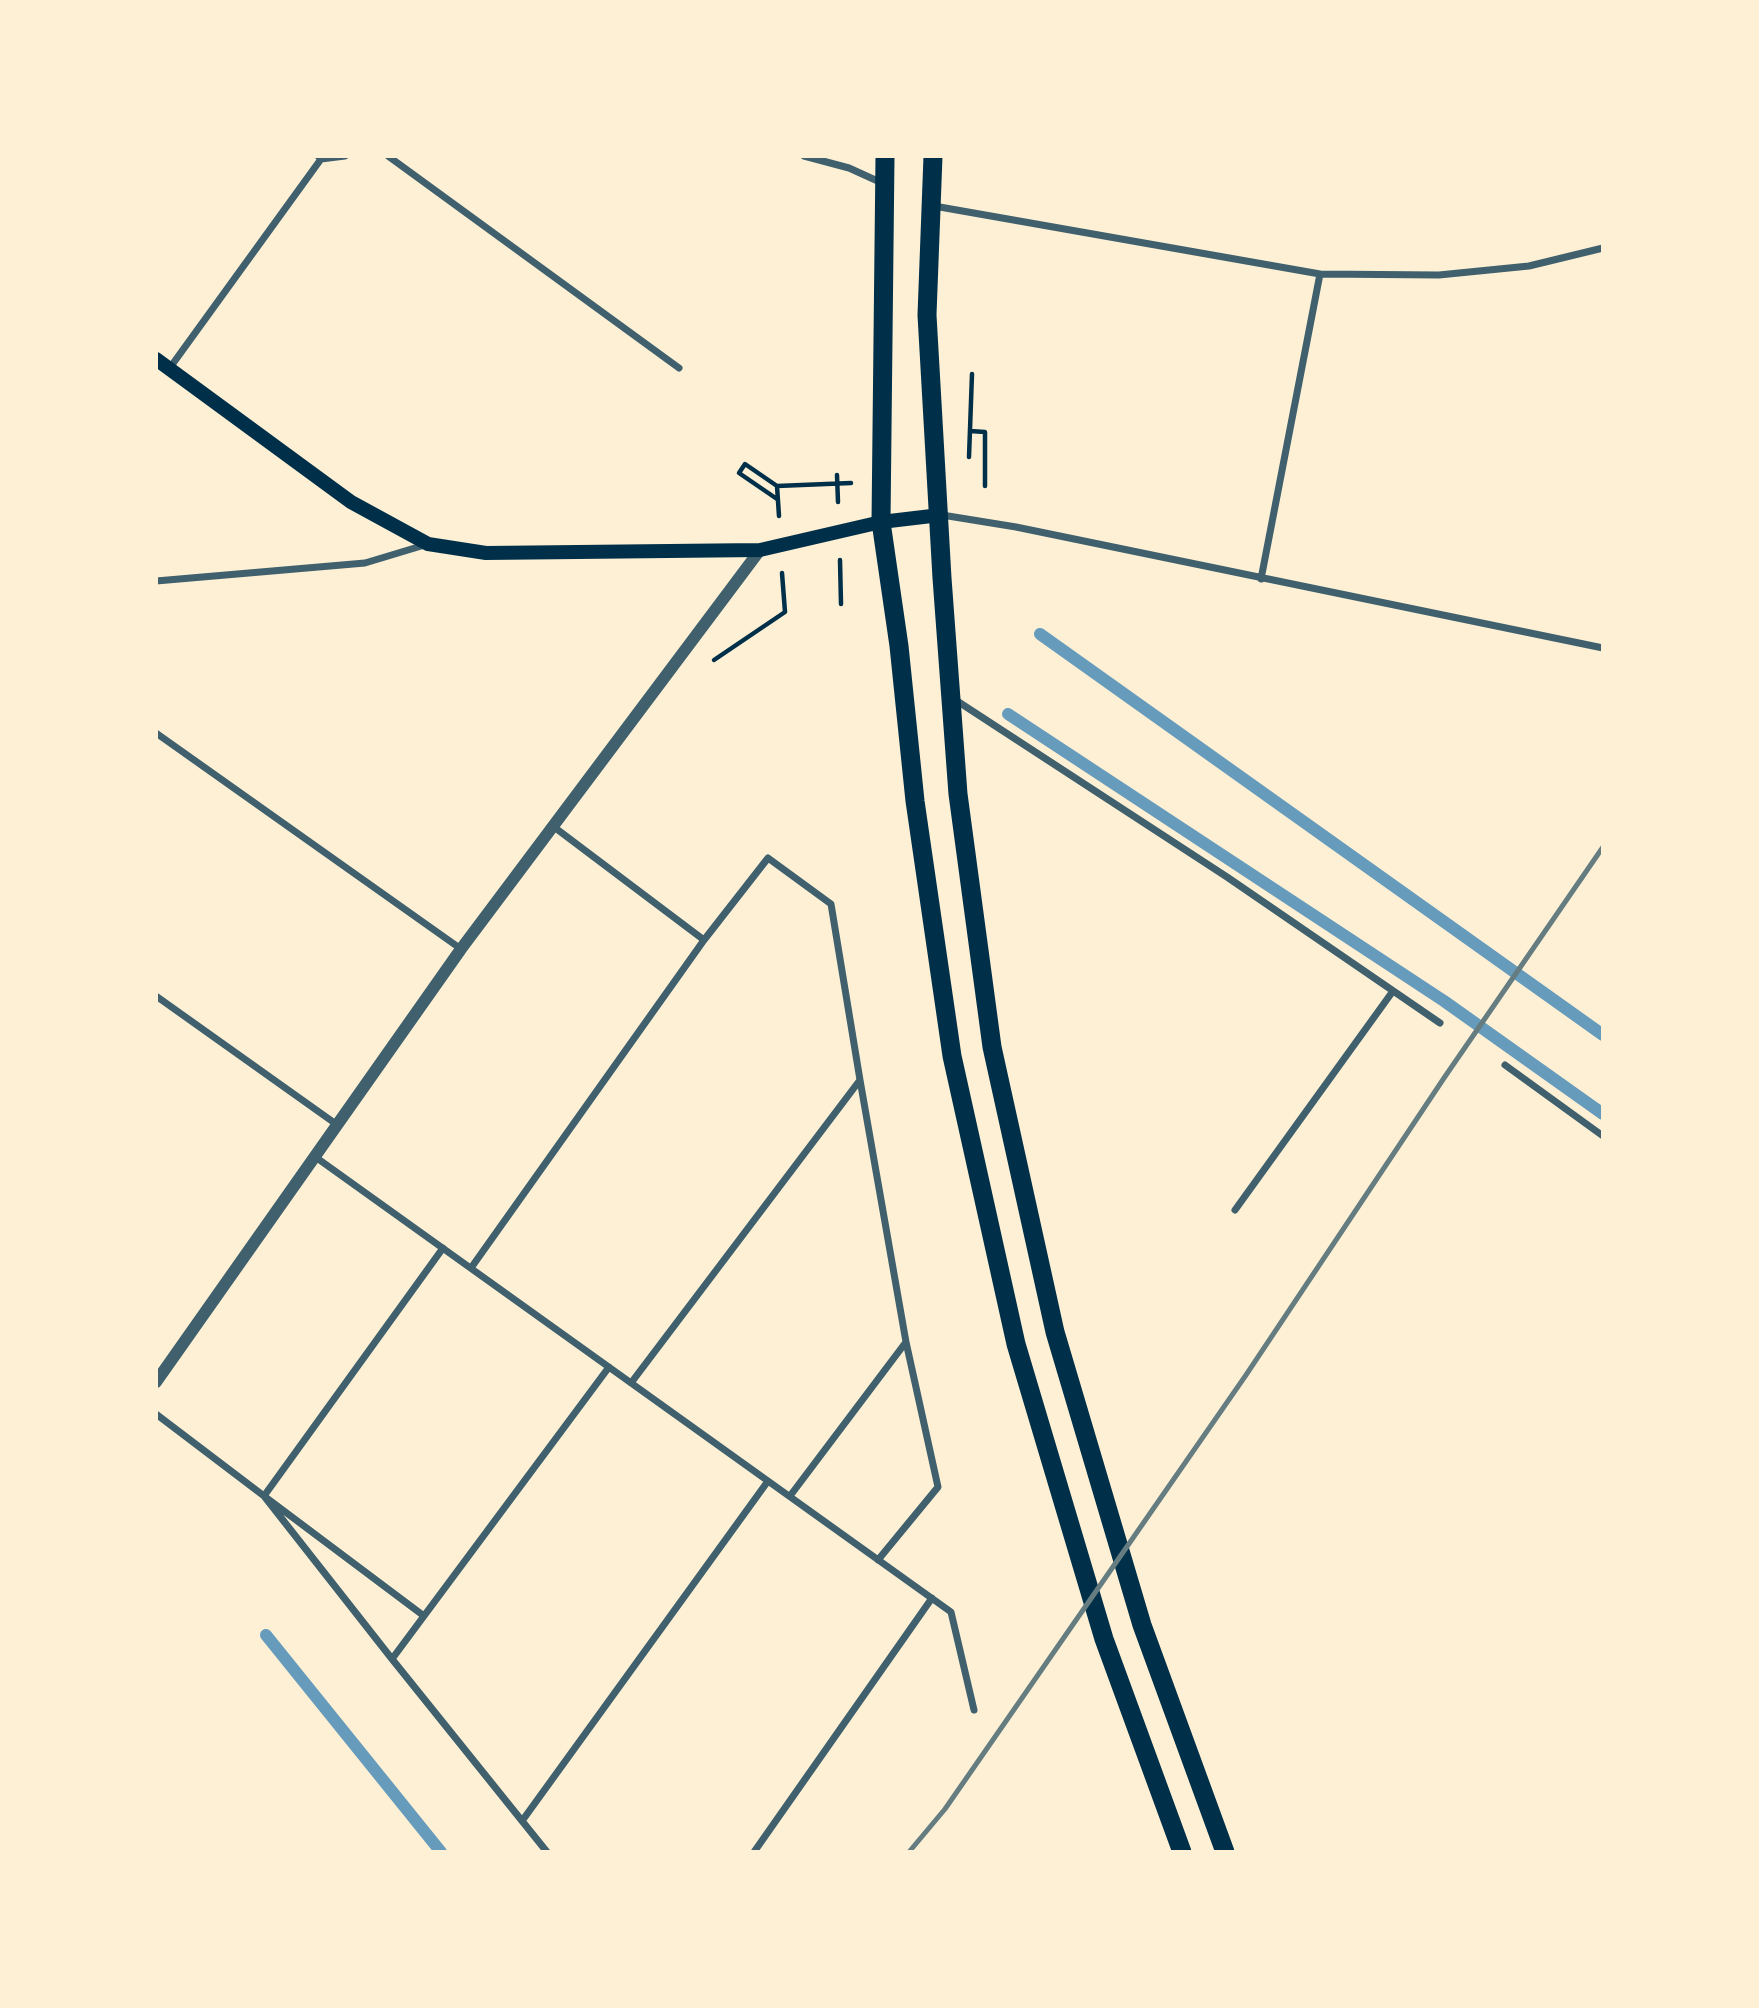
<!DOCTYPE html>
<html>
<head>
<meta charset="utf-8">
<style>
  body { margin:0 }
  #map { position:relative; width:1759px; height:2008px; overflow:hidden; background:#fdf0d5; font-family:"Work Sans",sans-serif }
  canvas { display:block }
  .frame { position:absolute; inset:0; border:158px solid #fdf0d5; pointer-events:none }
</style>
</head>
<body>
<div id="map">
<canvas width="1759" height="2008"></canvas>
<div class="frame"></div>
</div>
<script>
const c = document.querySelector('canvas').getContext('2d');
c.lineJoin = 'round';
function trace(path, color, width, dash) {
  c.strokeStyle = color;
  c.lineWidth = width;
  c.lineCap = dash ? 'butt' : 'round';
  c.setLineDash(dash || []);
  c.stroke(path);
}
trace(new Path2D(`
  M1040 634 1603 1035
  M1008 714 1444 1001 1603 1114
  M266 1635 441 1852`), '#669bbc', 12);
trace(new Path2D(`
  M970 431 985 432V486
  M969 457 972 374
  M837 475 838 502
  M777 499 739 473 745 464 777 486
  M779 516 777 486 851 483
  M840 560 841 604
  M714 660 785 612 782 573`), '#003049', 4.5);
trace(new Path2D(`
  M388 156 679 368
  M804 156 849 168 882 183
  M321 159 345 156
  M934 206 1320 274
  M169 369 321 159 318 156
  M942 515 1016 527 1603 648
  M1261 579 1320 274 1439 275 1529 266 1603 248
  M156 581 365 563 428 544
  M954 699 1227 877 1440 1023
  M156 733 461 949
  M156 996 336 1124
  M1505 1065 1603 1136
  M314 1156 951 1612 974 1710
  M1235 1210 1393 991
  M471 1268 704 940 554 827
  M631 1383 860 1080 831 904 768 858 704 940
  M156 1414 264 1496 443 1248
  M790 1496 906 1342 860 1080
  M878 1560 938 1487 906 1342
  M392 1659 264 1496 424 1616
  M522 1821 768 1481
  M547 1852 392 1659 609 1367
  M754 1852 932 1598`), '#3f606c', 7);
trace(new Path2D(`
  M156 1382 461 949 760 550`), '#3f606c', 12);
trace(new Path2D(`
  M156 359 351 502 428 544 486 553 760 550 881 522 940 515`), '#003049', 14);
trace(new Path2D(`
  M885 156 881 522 899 646 915 801 952 1056 1016 1344 1104 1639 1182 1852
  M933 156 927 315 942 578 958 794 992 1047 1055 1332 1142 1625 1225 1852`), '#003049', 19);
trace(new Path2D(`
  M909 1852 945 1809 1246 1375 1444 1078 1603 847`), '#657d81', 5);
</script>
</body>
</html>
